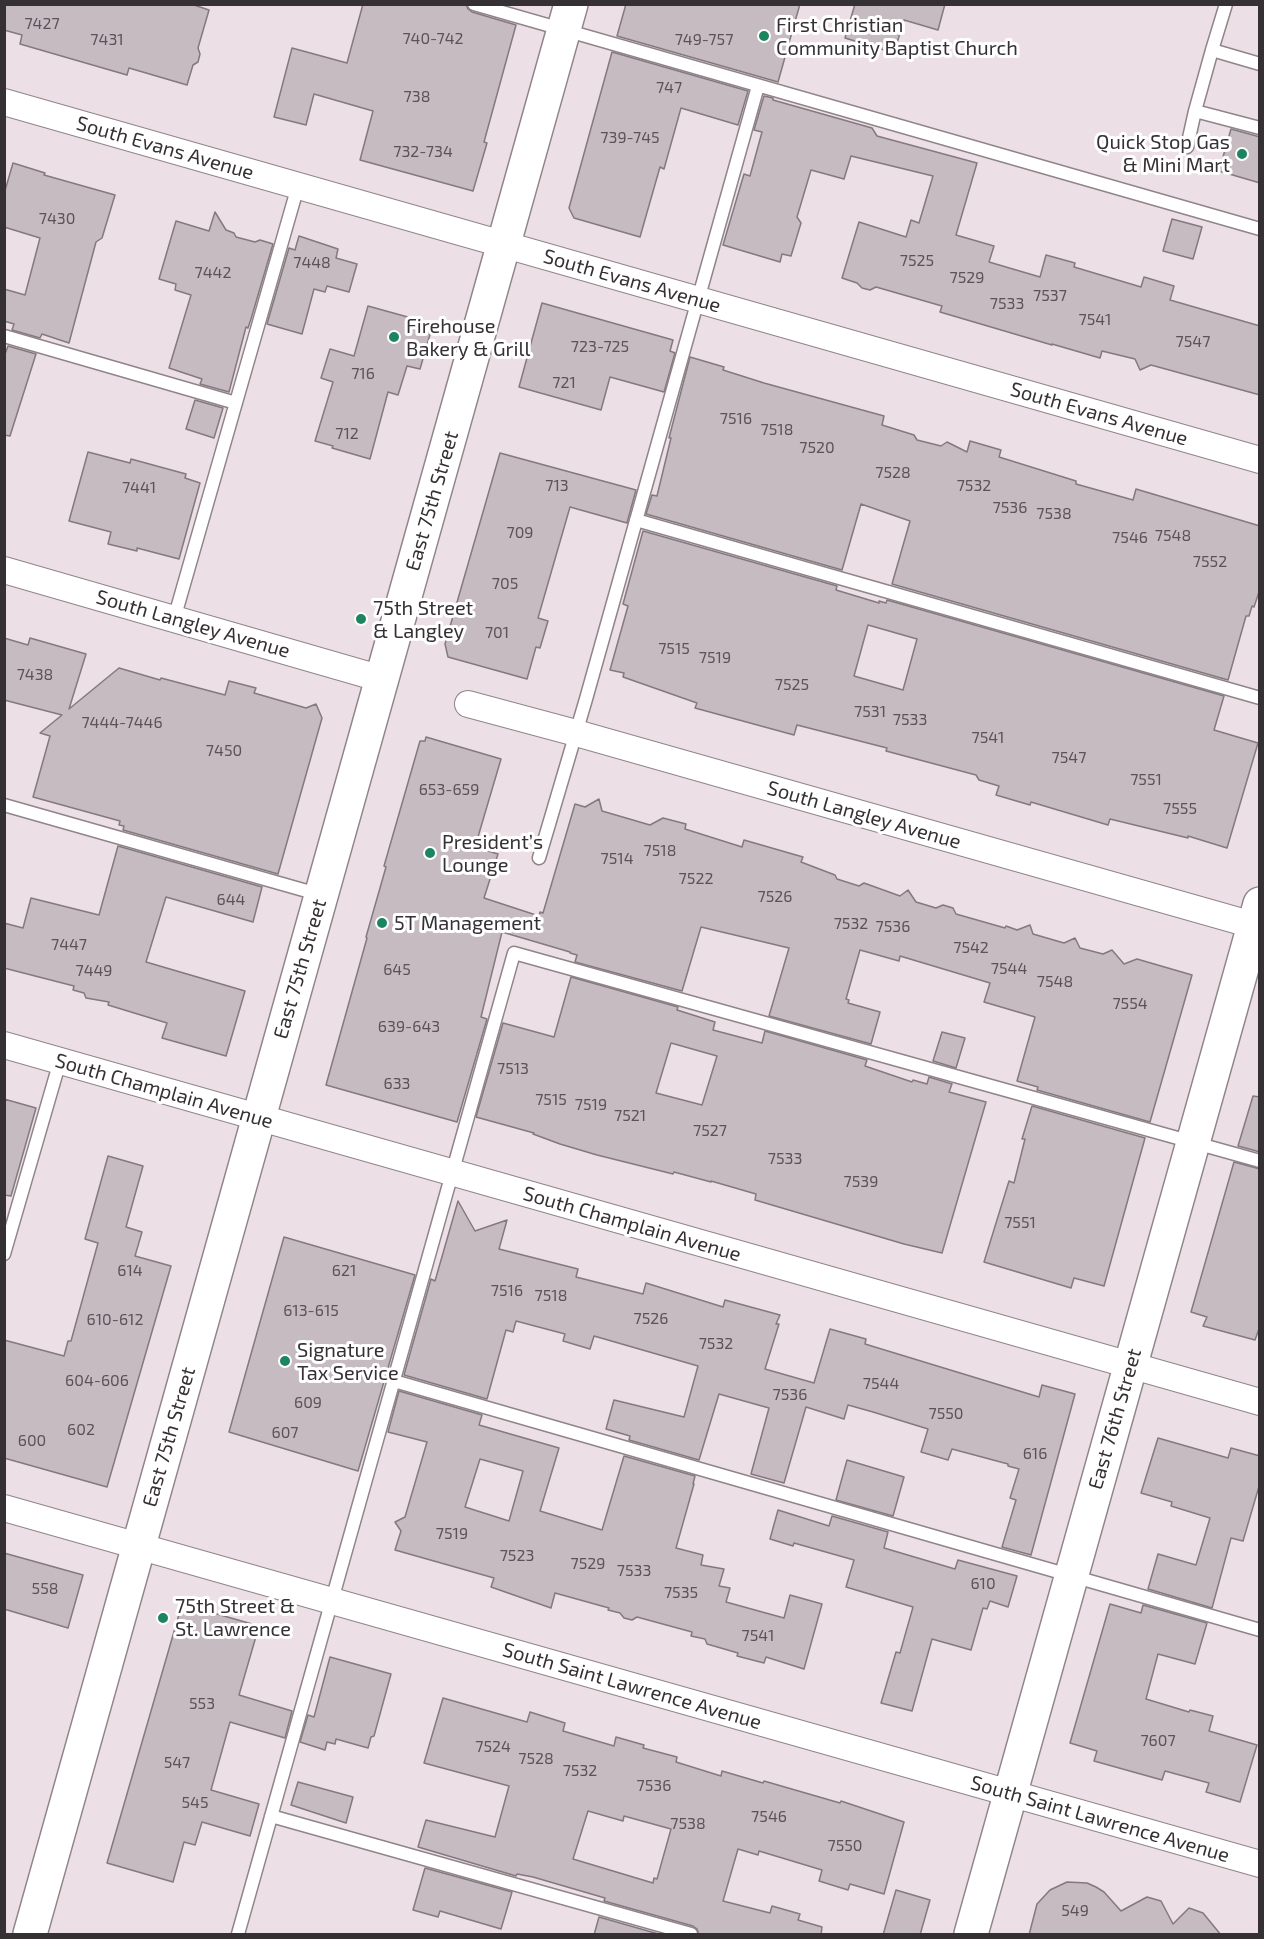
<!DOCTYPE html>
<html>
<head>
<meta charset="utf-8">
<style>
  body { margin:0 }
  #map { position:relative; width:1264px; height:1939px; overflow:hidden; background:#ecdfe6; font-family:"Exo 2",sans-serif }
  canvas { display:block }
  .frame { position:absolute; inset:0; border:6px solid #353033; pointer-events:none }
</style>
</head>
<body>
<div id="map">
<canvas width="1264" height="1939"></canvas>
<div class="frame"></div>
</div>
<script>
const c = document.querySelector('canvas').getContext('2d');
c.lineJoin = 'round';
function fill(path, color) {
  c.fillStyle = color;
  c.fill(path, 'evenodd');
}
function trace(path, color, width, dash) {
  c.strokeStyle = color;
  c.lineWidth = width;
  c.lineCap = dash ? 'butt' : 'round';
  c.setLineDash(dash || []);
  c.stroke(path);
}
function label(font, color, halo, rows, align = 'center') {
  c.font = font + ' "Exo 2",sans-serif';
  c.lineWidth = 6;
  c.setLineDash([]);
  c.textBaseline = 'middle';
  c.strokeStyle = halo;
  c.fillStyle = color;
  for (const [text, x, y, turn = 0] of rows) {
    c.save();
    c.translate(x, y);
    c.rotate((+turn || 0) * Math.PI / 180);
    c.textAlign = isNaN(turn) ? turn : align;
    if (halo) c.strokeText(text, 0, 0);
    c.fillText(text, 0, 0);
    c.restore();
  }
}
const building = new Path2D(`
  M4 4H191L209 10 198 48 200 54 198 62 193 65 187 85 129 68 127 75 20 44 22 35 4 30Z
  M363 4H466L468 9 472 12 516 25 484 142 487 143 473 191 360 160 373 111 314 94 306 125 274 117 292 48 347 63Z
  M626 4H800L778 82 617 36Z
  M855 4H945L938 30 904 20 894 53 845 38Z
  M612 52 748 91 738 125 681 108 664 169 660 167 640 237 574 218 569 208Z
  M764 96 773 98V100L872 128 877 136 977 163 956 235 994 246 989 262 1040 277 1046 255 1075 263 1074 267 1141 287 1144 277 1174 286 1170 300 1260 326V395L1151 365 1140 370 1135 359 1102 351 1100 358 1052 344V345L940 312 942 306 876 287 870 290 862 288 857 283 842 278 859 222 906 237 911 220 919 223 933 176 851 156 844 179 811 170 797 217 801 223 791 256 782 254 780 262 723 245 744 174 750 176 762 132 754 130Z
  M1231 129 1260 137V183L1219 171Z
  M13 163 45 173 44 175 115 195 102 238 96 242 69 343 42 334 40 338 12 330 14 324 4 321V289L25 295 40 238 4 227V194Z
  M215 212 226 230 234 233 236 237 255 242 260 240 273 244 251 319 248 328 246 327 229 392 200 384 202 379 169 368 191 295 175 290 176 284 159 279 176 221 209 231Z
  M1172 219 1202 227 1193 259 1163 251Z
  M299 236 338 249 336 258 357 264 349 292 327 286 325 292 314 289 302 334 267 324 289 248 295 250Z
  M542 303 673 340 670 351 675 353 664 392 610 377 601 410 519 387Z
  M368 306 433 324 420 369 407 366 398 395 388 392 370 459 332 448 333 446 315 441 333 382 321 378 330 349 354 356Z
  M8 346 36 354 10 436 4 435V357Z
  M690 357 724 367 723 370 764 383 884 416 882 425 914 435 917 440 941 446 947 442 967 452 970 441 1001 450 999 457 1076 481V484L1133 500 1136 489 1260 526V589L1254 607 1252 606 1249 616H1246L1228 680 892 584 910 521 861 504 842 570 646 514 652 495 657 496 671 438H669Z
  M195 400 223 408 214 438 186 429Z
  M88 452 130 463 131 459 186 474 185 478 200 483 179 559 137 548V551L108 544 111 532 69 521Z
  M500 453 636 490 627 523 570 507 538 618 548 621 540 648 536 647 527 679 448 657 445 644Z
  M643 531 837 586 836 590 879 603V601L886 603 887 600 1224 696 1214 730 1258 743 1227 848 1188 836V838L1110 819 1108 825 1031 802 1030 805 996 795 999 786 979 780 976 775 886 751 887 748 797 725 794 735 695 708 697 703 623 677 624 673 610 670 628 606 623 604ZM868 625 917 639 903 690 854 676Z
  M4 638 28 645 30 638 86 654 69 709 119 668 160 680 161 678 225 695 229 681 256 688 254 693 306 708 316 704 322 718 278 874 123 830 124 826 119 825 120 821 33 797 50 736 40 733 62 715 4 700Z
  M426 737 501 759 475 847 498 854 484 898 539 916 540 912 543 913 575 804 585 807 599 799 602 811 650 825 663 818 686 824 685 829 742 847 744 840 803 857 801 862 835 875 837 879 859 886 864 883 900 896 908 890 916 902 936 908 943 905 953 908 956 914 1005 928 1006 926 1017 930 1030 925 1033 934 1064 943 1075 938 1080 948 1103 954 1112 950 1124 964 1137 959 1192 975 1150 1122 1037 1090 1038 1087 1017 1081 1035 1017 984 1002 990 983 900 956 899 961 860 950 846 999 849 1000 848 1003 880 1012 871 1044 769 1016 789 948 701 927 682 991 575 962 577 955 570 953V952L502 932 481 1017 487 1019 457 1122 326 1085 367 938 366 937 386 867 384 866 420 741H425Z
  M118 846 262 887 253 922 166 897 146 962 245 991 226 1056 162 1038 167 1023 108 1005 109 1002 86 998 84 993 73 990 74 986 4 968V923L23 928 31 898 99 915Z
  M571 977 678 1007 677 1010 715 1022 713 1030 762 1043 765 1031 867 1060 865 1066 912 1082 913 1080 927 1084 929 1077 952 1084 949 1092 986 1102 942 1253 904 1244 755 1200 756 1194 711 1181V1182L674 1172 673 1174 597 1155 560 1144 533 1134 534 1133 476 1117 503 1023 554 1037ZM671 1043 717 1056 702 1105 656 1093Z
  M942 1032 965 1038 956 1068 933 1061Z
  M1253 1096 1260 1097V1152L1238 1146Z
  M4 1099 36 1108 11 1196 4 1195Z
  M1032 1106 1145 1138 1104 1286 1074 1278 1071 1288 984 1262 1009 1181 1014 1183 1025 1139H1022Z
  M108 1156 143 1166 126 1227 142 1232 135 1256 171 1266 107 1487 4 1458V1340L64 1356 68 1341H71L98 1243 85 1239Z
  M1234 1162 1260 1169V1326L1255 1340 1203 1326 1207 1317 1191 1312Z
  M458 1201 475 1231 507 1220 499 1249 578 1269 576 1277 643 1294 646 1283 723 1307 725 1300 780 1315 776 1324H779L765 1369 814 1383 830 1329 866 1339 865 1344 1039 1397 1042 1385 1075 1394 1031 1555 1002 1547 1016 1500 1010 1498 1019 1469 1008 1466V1464L952 1449 948 1460 921 1452 928 1429 873 1412 848 1405 844 1419 806 1407 784 1483 751 1474 769 1408 719 1394 699 1460 629 1440 630 1436 606 1429 614 1400 684 1417 698 1366 594 1336 590 1349 563 1341 565 1334 516 1321 513 1332 506 1330 487 1399 404 1375 431 1279 435 1281Z
  M284 1237 415 1275 358 1471 229 1432Z
  M399 1391 482 1415 479 1425 559 1448 540 1511 602 1530 624 1456 695 1476 693 1484H694L676 1548 703 1555 701 1565 724 1569 719 1586 730 1588 726 1602 784 1618 790 1595 822 1604 804 1669 766 1657 764 1663 737 1656 738 1653 707 1644 705 1639 691 1636 692 1632 637 1617 632 1620 624 1618 620 1613 608 1610 609 1608 555 1593 551 1608 491 1587 494 1578 395 1550 401 1531 395 1522 405 1517 427 1442 388 1432ZM480 1459 523 1471 509 1521 465 1507Z
  M1158 1438 1228 1458 1231 1448 1260 1456V1483L1243 1541 1231 1538 1212 1608 1148 1589 1158 1554 1196 1565 1210 1518 1171 1506 1172 1502 1141 1493Z
  M847 1460 904 1477 893 1516 836 1500Z
  M778 1510 829 1526 832 1516 888 1532 884 1548 955 1569 958 1560 1017 1576 1008 1607 990 1601 987 1609 983 1608 971 1650 932 1639 912 1711 881 1703 896 1652 900 1653 913 1607 846 1587 854 1560 794 1543 793 1546 770 1539Z
  M4 1553 83 1575 68 1628 4 1609Z
  M182 1604 259 1626 239 1695 292 1711 285 1738 230 1722 211 1790 259 1804 250 1836 202 1822 195 1845 184 1842 173 1882 107 1863Z
  M1110 1604 1141 1613 1143 1605 1207 1623 1195 1664 1158 1654 1146 1699 1189 1712 1190 1710 1213 1716 1209 1731 1257 1745 1240 1802 1206 1792 1209 1783 1165 1771 1162 1780 1094 1761 1097 1751 1070 1743Z
  M330 1657 391 1674 374 1736 371 1737 368 1748 336 1739 335 1744 327 1742 325 1750 300 1742 308 1715 314 1717Z
  M443 1698 527 1722 530 1712 565 1723 563 1731 614 1746 616 1737 644 1745 643 1748 677 1757 676 1762 721 1776 722 1771 763 1783 764 1781 840 1803 841 1801 904 1822 884 1894 850 1884 848 1890 819 1881 822 1870 759 1851 758 1855 738 1849 723 1901 770 1913 772 1906 800 1914 798 1920 822 1927 821 1935H699L697 1929 693 1926 604 1901 605 1898 533 1877 517 1874 516 1876 418 1847 426 1820 495 1837 509 1786 424 1763ZM588 1811 623 1821 624 1816 671 1829 657 1879 654 1878 653 1883 573 1859Z
  M298 1782 353 1797 346 1823 291 1805Z
  M425 1868 512 1892 501 1929 440 1911 438 1917 413 1910Z
  M1067 1882 1087 1883 1096 1887 1104 1892 1121 1911 1147 1897 1161 1901 1173 1924 1189 1908 1203 1913 1221 1935H1029L1037 1904 1050 1890Z
  M896 1890 930 1900 920 1935H883Z
  M599 1917 662 1935H594Z`);
fill(building, '#c7bbc2');
trace(building, '#84797f', 1.5);
const lane = new Path2D(`
  M474 4 1260 229
  M1226 4 1212 50 1260 64
  M1212 50 1195 111 1260 128
  M1187 147 1195 111
  M4 336 236 403
  M636 520 1260 698
  M174 619 298 186
  M4 805 321 895
  M539 858 586 699 758 86
  M4 1254 60 1061
  M394 1381 1260 1630
  M271 1816 691 1934
  M238 1934 514 953 1260 1161`);
const street = new Path2D(`
  M4 102 1260 460
  M4 570 382 679
  M468 704 576 733 1260 927
  M4 1045 1260 1402
  M4 1508 1260 1864`);
const secondary = new Path2D(`
  M30 1934 571 4
  M971 1934 1260 904`);
trace(lane, '#90848b', 15);
trace(street, '#90848b', 28);
trace(secondary, '#90848b', 36);
trace(lane, '#fff', 12);
trace(street, '#fff', 26);
trace(secondary, '#fff', 33);
for (const [x, y, r, color] of [
  [764,36,6,"#1c845f"],
  [1242,154,6,"#1c845f"],
  [394,337,6,"#1c845f"],
  [361,619,6,"#1c845f"],
  [430,853,6,"#1c845f"],
  [382,923,6,"#1c845f"],
  [285,1361,6,"#1c845f"],
  [163,1618,6,"#1c845f"]
]) {
  const dot = new Path2D();
  dot.arc(x, y, r, 0, 2 * Math.PI);
  c.fillStyle = color;
  c.fill(dot);
  trace(dot, '#fff', 2);
}
label('16px', '#5a5357', null, [
  ["7427",42,24],
  ["740-742",433,39],
  ["7431",107,40],
  ["749-757",704,40],
  ["747",669,88],
  ["738",417,97],
  ["739-745",630,138],
  ["732-734",423,152],
  ["7430",57,219],
  ["7525",917,261],
  ["7448",312,263],
  ["7442",213,273],
  ["7529",967,278],
  ["7537",1050,296],
  ["7533",1007,304],
  ["7541",1095,320],
  ["7547",1193,342],
  ["723-725",600,347],
  ["716",363,374],
  ["721",564,383],
  ["7516",736,419],
  ["7518",777,430],
  ["712",347,434],
  ["7520",817,448],
  ["7528",893,473],
  ["713",557,486],
  ["7532",974,486],
  ["7441",139,488],
  ["7536",1010,508],
  ["7538",1054,514],
  ["709",520,533],
  ["7548",1173,536],
  ["7546",1130,538],
  ["7552",1210,562],
  ["705",505,584],
  ["701",497,633],
  ["7515",674,649],
  ["7519",715,658],
  ["7438",35,675],
  ["7525",792,685],
  ["7531",870,712],
  ["7533",910,720],
  ["7444-7446",122,723],
  ["7541",988,738],
  ["7450",224,751],
  ["7547",1069,758],
  ["7551",1146,780],
  ["653-659",449,790],
  ["7555",1180,809],
  ["7518",660,851],
  ["7514",617,859],
  ["7522",696,879],
  ["7526",775,897],
  ["644",231,900],
  ["7532",851,924],
  ["7536",893,927],
  ["7447",69,945],
  ["7542",971,948],
  ["7544",1009,969],
  ["645",397,970],
  ["7449",94,971],
  ["7548",1055,982],
  ["7554",1130,1004],
  ["639-643",409,1027],
  ["7513",513,1069],
  ["633",397,1084],
  ["7515",551,1100],
  ["7519",591,1105],
  ["7521",630,1116],
  ["7527",710,1131],
  ["7533",785,1159],
  ["7539",861,1182],
  ["7551",1020,1223],
  ["614",130,1271],
  ["621",344,1271],
  ["7516",507,1291],
  ["7518",551,1296],
  ["613-615",311,1311],
  ["7526",651,1319],
  ["610-612",115,1320],
  ["7532",716,1344],
  ["604-606",97,1381],
  ["7544",881,1384],
  ["7536",790,1395],
  ["609",308,1403],
  ["7550",946,1414],
  ["602",81,1430],
  ["607",285,1433],
  ["600",32,1441],
  ["616",1035,1454],
  ["7519",452,1534],
  ["7523",517,1556],
  ["7529",588,1564],
  ["7533",634,1571],
  ["610",983,1584],
  ["558",45,1589],
  ["7535",681,1593],
  ["7541",758,1636],
  ["553",202,1704],
  ["7607",1158,1741],
  ["7524",493,1747],
  ["7528",536,1759],
  ["547",177,1763],
  ["7532",580,1771],
  ["7536",654,1786],
  ["545",195,1803],
  ["7546",769,1817],
  ["7538",688,1824],
  ["7550",845,1846],
  ["549",1075,1911]
]);
label('20px', '#353033', '#fff', [
  ["First Christian",776,25],
  ["Community Baptist Church",776,48],
  ["Quick Stop Gas",1230,142,"right"],
  ["& Mini Mart",1230,165,"right"],
  ["Firehouse",406,326],
  ["Bakery & Grill",406,349],
  ["75th Street",373,608],
  ["& Langley",373,631],
  ["President’s",442,842],
  ["Lounge",442,865],
  ["5T Management",394,923],
  ["Signature",297,1350],
  ["Tax Service",297,1373],
  ["75th Street &",175,1606],
  ["St. Lawrence",175,1629]
], 'left');
label('20px', '#353033', '#fff', [
  ["South Evans Avenue",165,148,16],
  ["South Evans Avenue",632,281,16],
  ["South Evans Avenue",1099,414,16],
  ["East 75th Street",432,501,-74],
  ["South Langley Avenue",193,624,16],
  ["South Langley Avenue",864,815,16],
  ["East 75th Street",300,969,-74],
  ["South Champlain Avenue",164,1091,16],
  ["South Champlain Avenue",632,1224,16],
  ["East 76th Street",1115,1419,-74],
  ["East 75th Street",169,1437,-74],
  ["South Saint Lawrence Avenue",632,1686,16],
  ["South Saint Lawrence Avenue",1100,1819,16]
]);
</script>
</body>
</html>
